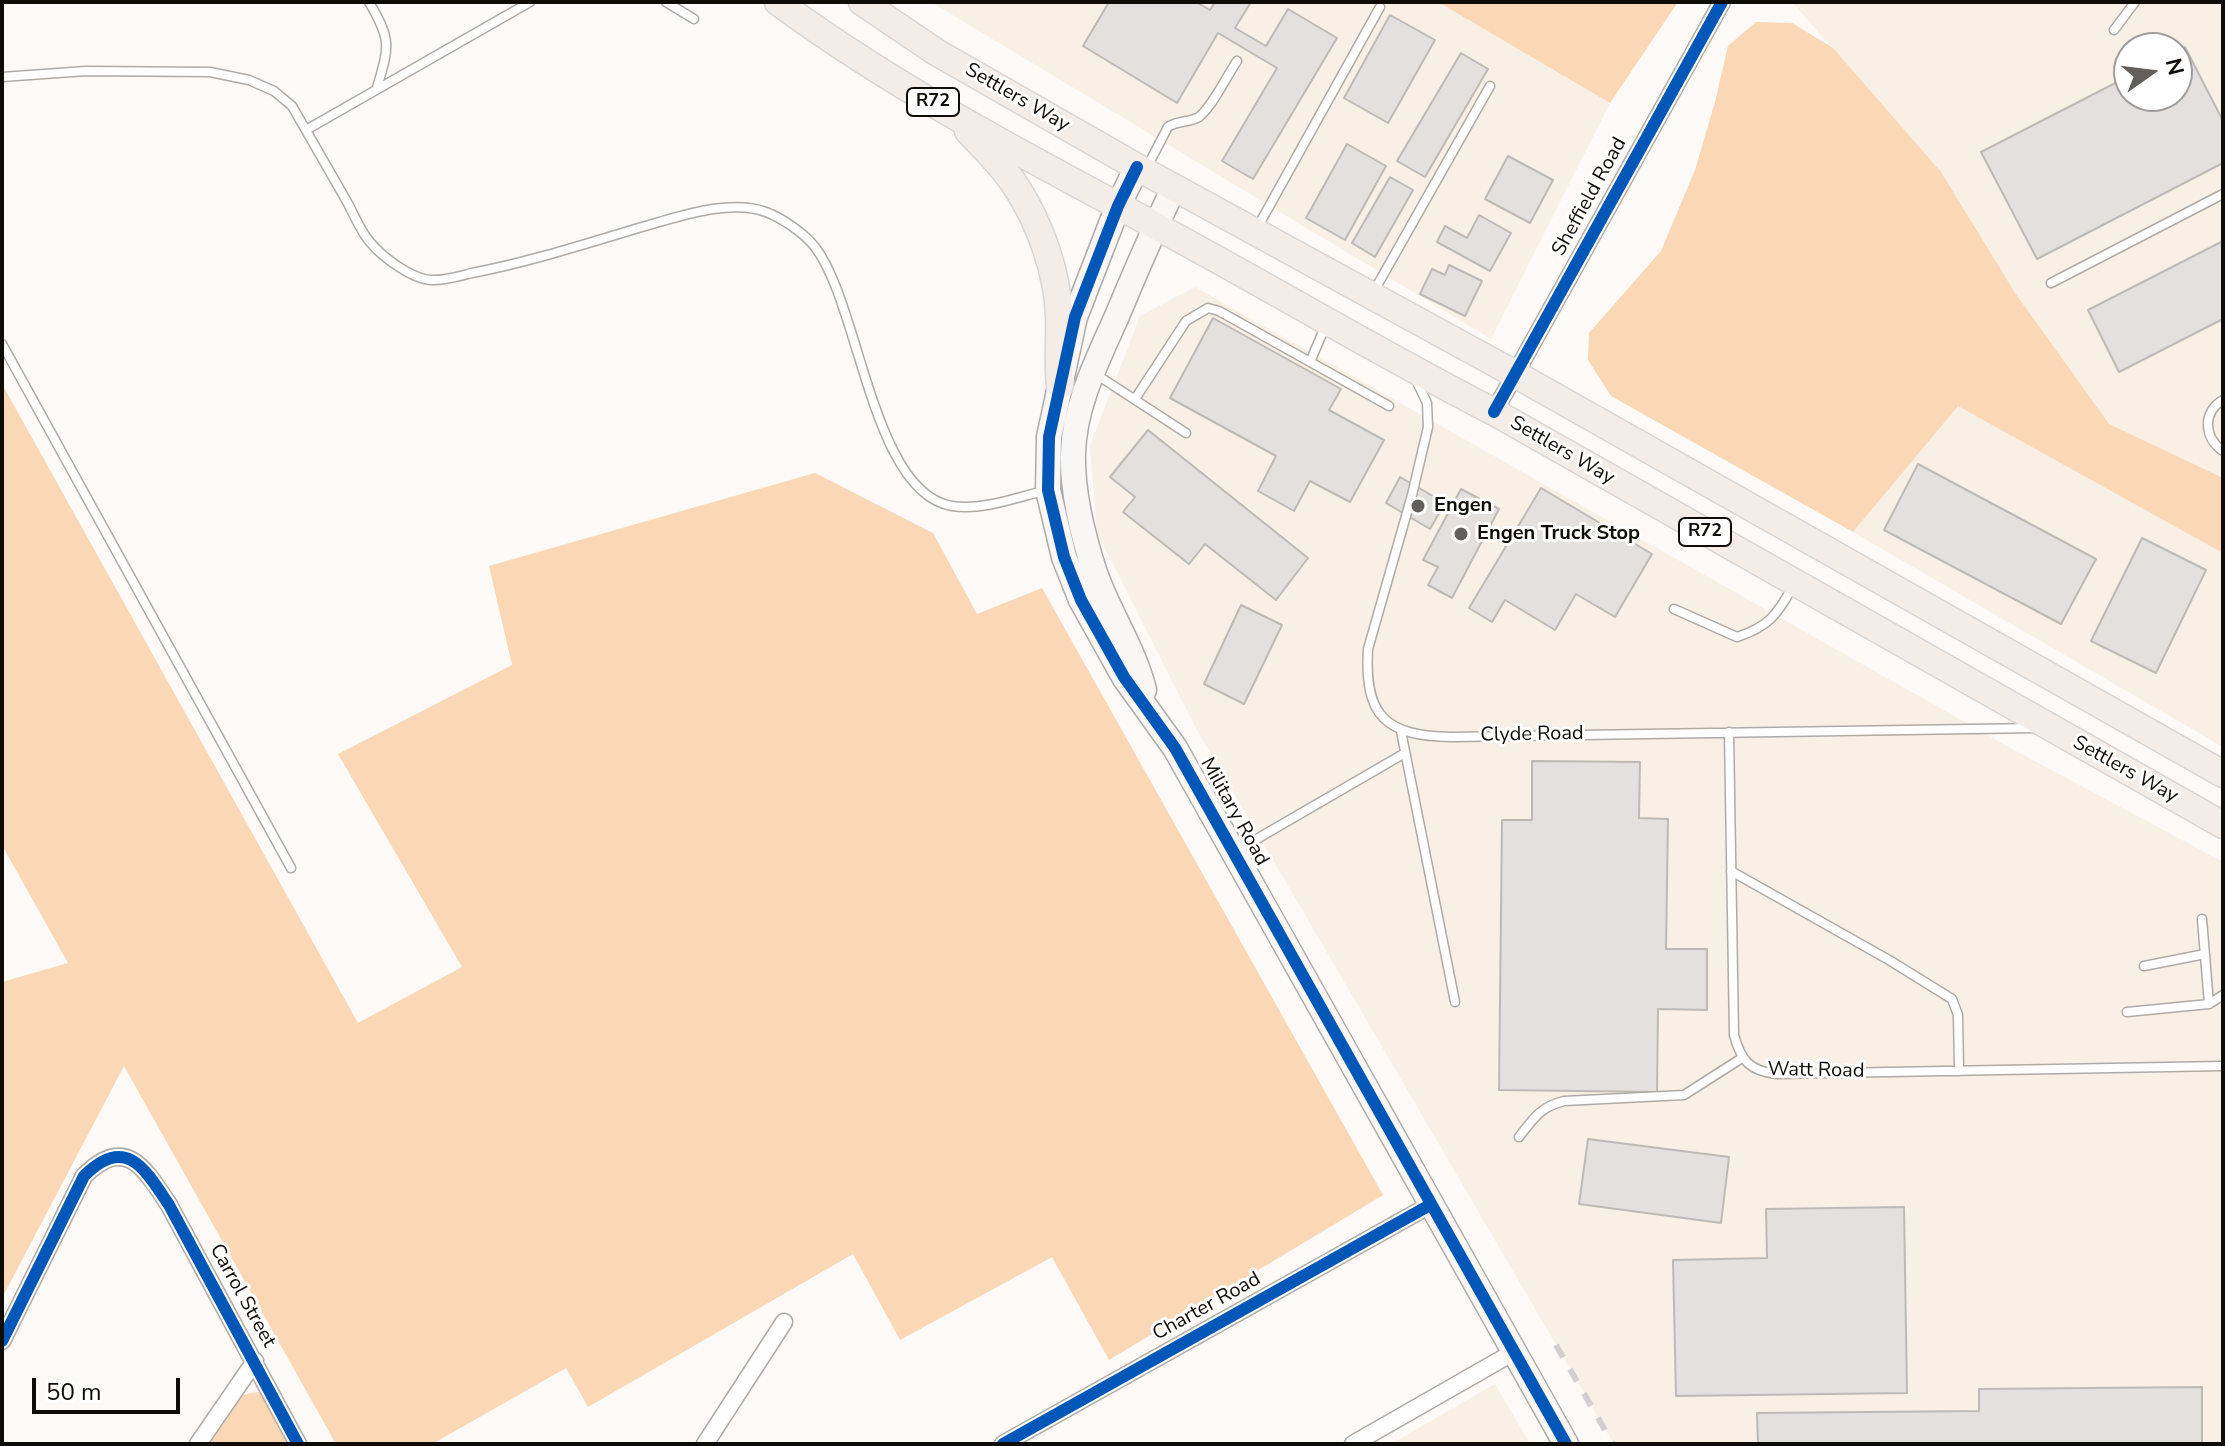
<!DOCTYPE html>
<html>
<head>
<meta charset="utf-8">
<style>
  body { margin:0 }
  #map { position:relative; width:2225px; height:1446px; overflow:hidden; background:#fcf9f6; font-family:"Nunito Sans",sans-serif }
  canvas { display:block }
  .frame { position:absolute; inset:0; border:4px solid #0f0b07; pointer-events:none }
  .north { position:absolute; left:2113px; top:32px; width:80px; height:80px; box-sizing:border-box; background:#fff; border:2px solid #9f9d9c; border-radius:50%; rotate:76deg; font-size:22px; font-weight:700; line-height:32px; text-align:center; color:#0f0b07 }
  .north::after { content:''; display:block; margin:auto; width:28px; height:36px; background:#625e5b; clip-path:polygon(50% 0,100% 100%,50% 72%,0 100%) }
  .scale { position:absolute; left:32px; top:1378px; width:148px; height:36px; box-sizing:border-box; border:4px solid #0f0b07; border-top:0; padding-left:10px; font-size:24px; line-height:28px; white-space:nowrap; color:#0f0b07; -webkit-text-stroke:6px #fff; paint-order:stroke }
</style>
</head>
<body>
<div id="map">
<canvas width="2225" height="1446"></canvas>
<div class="frame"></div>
<div class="north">N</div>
<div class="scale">50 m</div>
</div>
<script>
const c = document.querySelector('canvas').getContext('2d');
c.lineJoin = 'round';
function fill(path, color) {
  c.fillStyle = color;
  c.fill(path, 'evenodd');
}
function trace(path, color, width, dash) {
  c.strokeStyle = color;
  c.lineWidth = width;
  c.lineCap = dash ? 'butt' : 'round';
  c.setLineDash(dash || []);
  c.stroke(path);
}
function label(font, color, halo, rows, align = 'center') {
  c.font = font + ' "Nunito Sans",sans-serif';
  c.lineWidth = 6;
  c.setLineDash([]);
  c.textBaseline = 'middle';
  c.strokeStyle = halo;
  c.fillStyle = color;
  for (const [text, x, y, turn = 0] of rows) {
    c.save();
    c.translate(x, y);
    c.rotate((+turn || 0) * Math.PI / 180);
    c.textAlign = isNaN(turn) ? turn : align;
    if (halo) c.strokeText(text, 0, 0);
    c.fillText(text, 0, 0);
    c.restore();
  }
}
fill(new Path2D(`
  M931 2H1438L1610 103 1491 339Z
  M1792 2H2223V747L1853 532 1957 406 1941 172ZM2129 48H2177V96H2129Z
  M1195 287 2016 751 2223 862V1444H1614L1196 728 1097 533 1090 446 1140 316Z
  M1495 1384 1530 1444H1390H1391Z`), '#f8efe5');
fill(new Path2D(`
  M1438 2H1678L1610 103Z
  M1756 22 1792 23 1833 48 1941 172 2015 293 2109 424 2223 478V553L1958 406 1853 532 1611 396 1588 360 1589 333 1661 251 1695 170 1715 102 1728 46Z
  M2 384 358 1023 462 967 338 754 512 665 489 566 815 473 933 533 977 614 1042 588 1383 1195 1109 1360 1052 1257 900 1340 853 1254 588 1407 566 1368 432 1444H336L124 1066 2 1298V982L68 963 2 845Z
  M259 1392 274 1407 293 1444H205C220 1417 224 1395 259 1392Z`), '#fad7b5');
const building = new Path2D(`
  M1109 2H1196L1210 10 1215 2H1251L1235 28 1266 46 1288 9 1337 38 1253 179 1222 161 1277 68 1218 33 1177 103 1083 46Z
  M1390 15 1435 40 1388 123 1344 98Z
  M2185 47 2223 121V163L2037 259 1981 152 2129 76V96H2177V51Z
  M1461 53 1488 69 1425 177 1397 161Z
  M1347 144 1386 166 1345 240 1306 218Z
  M1508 156 1553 180 1530 223 1485 199Z
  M1390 177 1413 190 1375 257 1352 243Z
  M1479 215 1511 233 1490 271 1437 242 1445 226 1467 238Z
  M2223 241V319L2119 372 2088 310Z
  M1449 265 1482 281 1465 316 1420 294 1432 269 1445 275Z
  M1213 318 1341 389 1329 410 1384 440 1350 502 1310 481 1294 511 1258 491 1276 456 1170 398Z
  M1148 430 1308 558 1276 600 1205 544 1189 564 1123 512 1135 497 1110 477Z
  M1918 464 2096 559 2061 624 1884 530Z
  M1400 477 1445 503 1430 529 1386 503Z
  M1541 488 1652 554 1615 617 1576 594 1555 630 1505 600 1492 622 1469 608Z
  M1461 489 1499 509 1452 598 1428 585 1438 567 1423 560Z
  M2142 538 2206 570 2156 673 2091 641Z
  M1241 605 1282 625 1244 704 1204 684Z
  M1532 761 1640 762 1639 818 1668 819 1666 949H1707V1010L1658 1009 1657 1092 1499 1090 1502 820H1532Z
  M1588 1139 1729 1157 1721 1223 1579 1204Z
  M1904 1207 1907 1393 1676 1396 1673 1260 1767 1258 1766 1209Z
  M2202 1387V1444H1758L1757 1413 1979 1411V1389Z`);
fill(building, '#e4e0dd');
trace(building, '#bdbab6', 2);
const lane = new Path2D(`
  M369 2C392 41 389 46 377 88
  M666 2 694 19
  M2114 30 2135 2
  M2 77 86 71 210 72 249 80 274 91 292 106C310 137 328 169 346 200 354 214 360 231 370 242 382 257 412 279 431 280 444 281 460 276 472 273 535 261 597 240 659 222 691 213 734 200 766 212 782 218 804 233 815 247 860 305 872 493 952 506 982 511 1018 497 1047 490
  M306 130 530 2
  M1147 167 1168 127C1177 120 1189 123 1199 117 1212 107 1227 76 1237 61
  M1256 230 1380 7
  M2051 283 2223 194
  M1374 291 1490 86
  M2 344 291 868
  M1310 362 1325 327
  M1097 375 1186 433
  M1416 380 1427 403 1428 427 1412 495 1368 649C1364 717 1386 736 1452 737L2036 728
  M1135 399 1186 321 1208 308 1219 311 1389 406
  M2223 400C2202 412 2204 438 2223 451
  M1674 609 1737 637C1768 627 1777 615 1792 588
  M1401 731 1455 1002
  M1729 732 1734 1035C1741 1061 1750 1071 1777 1074L2223 1066
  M1236 851 1405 753
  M1731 871 1889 960 1952 999 1958 1015 1959 1071
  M2202 919 2209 1004
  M2144 966 2205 954
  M2127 1012 2209 1004 2223 995
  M1519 1137C1534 1118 1540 1107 1564 1101L1684 1095 1742 1058`);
const street = new Path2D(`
  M1494 412 1722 2
  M2 1341 84 1176C126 1134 145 1169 169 1205L298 1444
  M198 1444 255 1361
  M705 1444 784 1322
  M1003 1444 1430 1205
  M1353 1444 1514 1352`);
const secondary = new Path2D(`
  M1137 167 1118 206 1075 317 1049 437 1048 490 1064 557 1081 600 1124 677 1175 748 1566 1444
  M1144 690C1134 649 1109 613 1095 573 1083 536 1072 492 1073 454 1074 405 1098 359 1117 316 1135 273 1153 230 1174 188`);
const primary = new Path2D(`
  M778 2C895 88 1025 156 1154 225 1268 286 1379 353 1494 412L2223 825
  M862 2 936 52 1144 171 1515 374 2223 774
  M968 131C985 149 1004 167 1017 188 1040 224 1058 273 1059 317 1060 340 1057 362 1060 385`);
trace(lane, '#aeaba7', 11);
trace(street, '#aeaba7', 19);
trace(secondary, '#aeaba7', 27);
trace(primary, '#d8d5d4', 29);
trace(lane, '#fffefe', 8);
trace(street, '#fffefe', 16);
trace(secondary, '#f9f6f3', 24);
trace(primary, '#f4ede7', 26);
trace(new Path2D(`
  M1556 1345 1613 1444`), '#d2d0cf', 6, [14, 14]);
trace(new Path2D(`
  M1137 167 1118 206 1075 317 1049 437 1048 490 1064 557 1081 600 1124 677 1175 748 1566 1444
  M1494 412 1722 2
  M2 1341 84 1176C126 1134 145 1169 169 1205L298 1444
  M1003 1444 1430 1205`), '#0057b8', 12);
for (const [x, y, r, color] of [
  [1418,506,8,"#625e5b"],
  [1461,534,8,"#625e5b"]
]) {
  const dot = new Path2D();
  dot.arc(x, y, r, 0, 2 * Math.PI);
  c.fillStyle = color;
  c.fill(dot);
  trace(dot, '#fff', 3);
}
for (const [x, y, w] of [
  [933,102,52],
  [1705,532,52]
]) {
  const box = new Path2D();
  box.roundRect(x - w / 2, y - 14, w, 28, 6);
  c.fillStyle = '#fff';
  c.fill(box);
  trace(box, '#0f0b07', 2);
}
label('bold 18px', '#0f0b07', null, [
  ["R72",933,102],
  ["R72",1705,532]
]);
label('20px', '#0f0b07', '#fff', [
  ["Settlers Way",1017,98,30],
  ["Sheffield Road",1590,197,-61],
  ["Settlers Way",1562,451,30],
  ["Clyde Road",1532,735,-1],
  ["Settlers Way",2125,770,29],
  ["Military Road",1234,812,61],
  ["Watt Road",1816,1071,1],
  ["Carrol Street",242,1296,61],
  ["Charter Road",1207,1307,-29]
]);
label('bold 20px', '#0f0b07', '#fff', [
  ["Engen",1434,506],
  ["Engen Truck Stop",1477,534]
], 'left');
</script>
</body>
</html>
